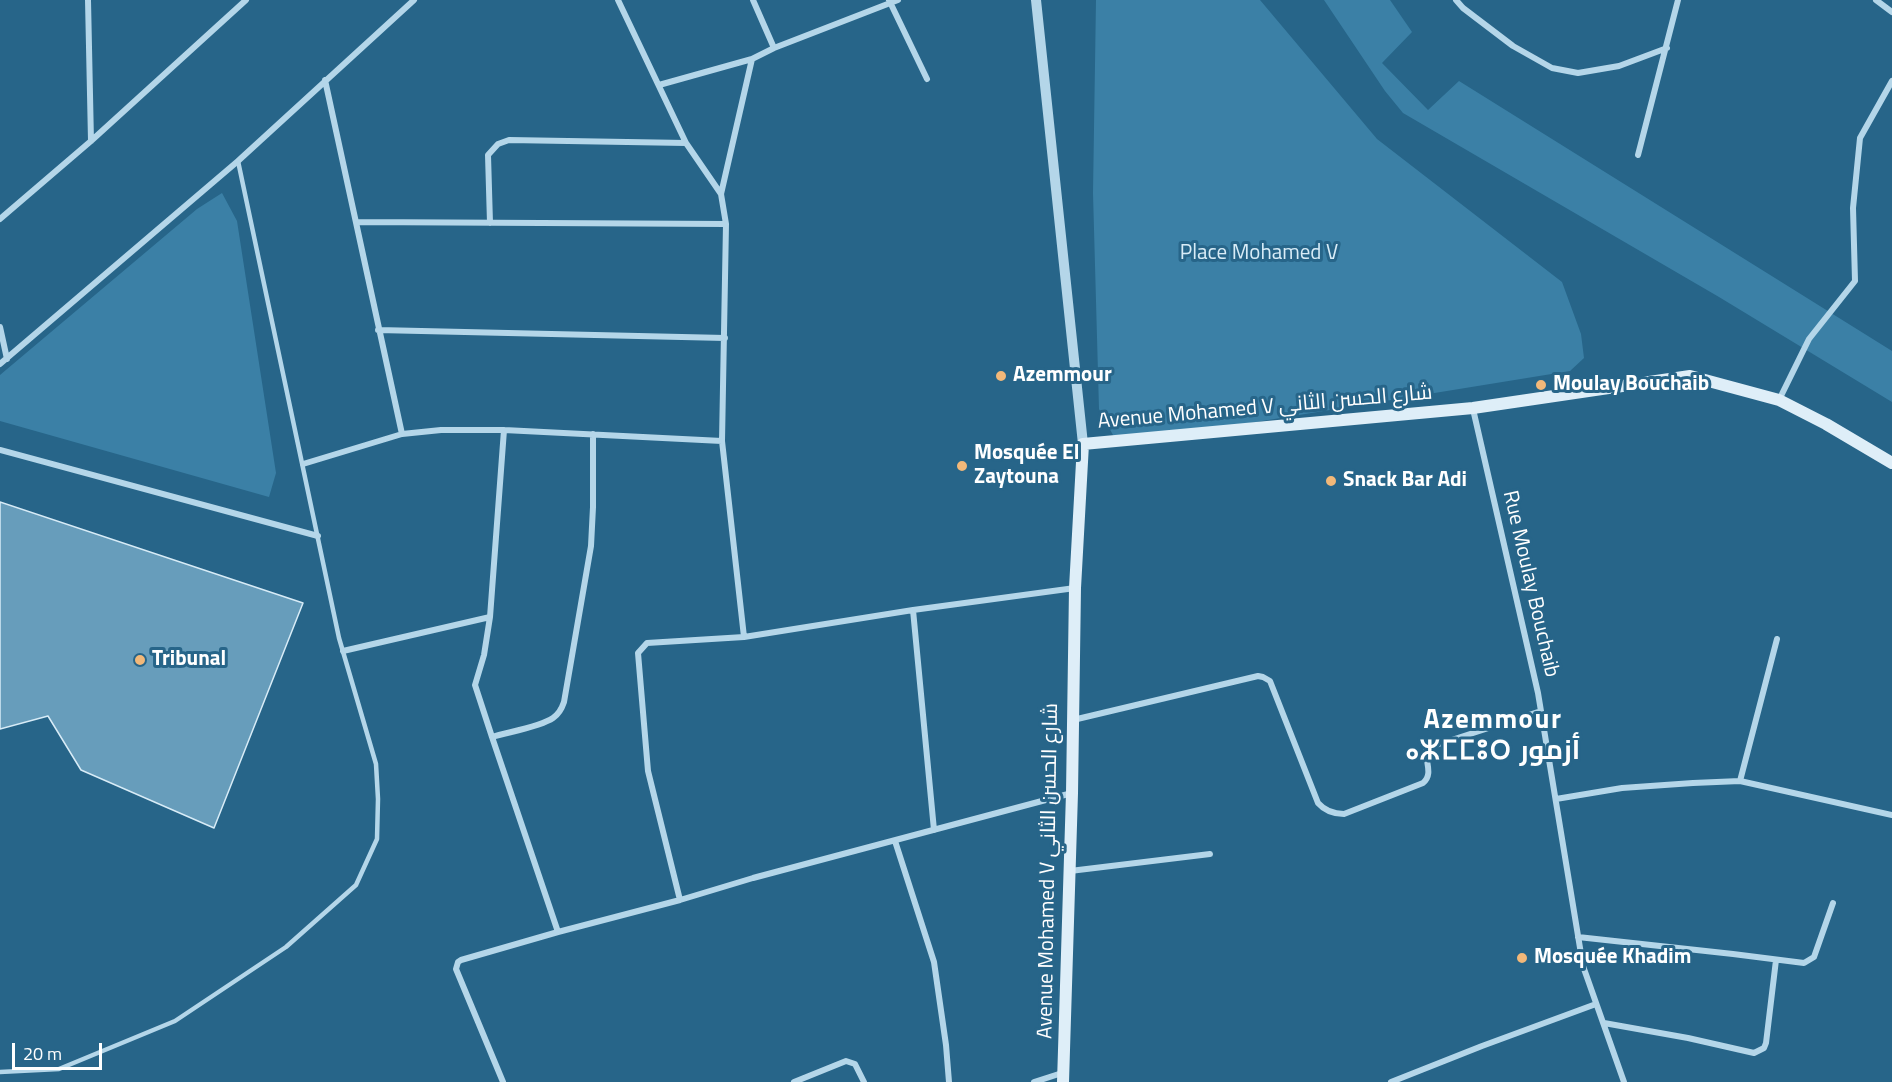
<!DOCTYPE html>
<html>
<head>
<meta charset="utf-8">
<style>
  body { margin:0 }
  #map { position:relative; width:1892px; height:1082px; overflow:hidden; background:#276589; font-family:"Titillium Web",sans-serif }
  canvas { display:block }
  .scale { position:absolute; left:12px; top:1043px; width:90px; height:27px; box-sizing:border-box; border:3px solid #fff; border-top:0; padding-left:8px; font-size:18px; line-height:21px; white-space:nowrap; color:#fff; -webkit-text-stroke:4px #276589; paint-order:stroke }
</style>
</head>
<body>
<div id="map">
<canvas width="1892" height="1082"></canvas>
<div class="scale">20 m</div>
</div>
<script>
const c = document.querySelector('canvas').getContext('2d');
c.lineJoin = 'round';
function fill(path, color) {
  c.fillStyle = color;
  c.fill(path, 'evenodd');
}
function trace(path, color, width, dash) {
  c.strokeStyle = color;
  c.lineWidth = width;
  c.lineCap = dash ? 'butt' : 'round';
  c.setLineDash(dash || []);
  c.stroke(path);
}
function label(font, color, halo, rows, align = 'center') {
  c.font = font + ' "Titillium Web",Cairo,"Noto Sans Tifinagh",sans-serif';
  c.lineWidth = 6;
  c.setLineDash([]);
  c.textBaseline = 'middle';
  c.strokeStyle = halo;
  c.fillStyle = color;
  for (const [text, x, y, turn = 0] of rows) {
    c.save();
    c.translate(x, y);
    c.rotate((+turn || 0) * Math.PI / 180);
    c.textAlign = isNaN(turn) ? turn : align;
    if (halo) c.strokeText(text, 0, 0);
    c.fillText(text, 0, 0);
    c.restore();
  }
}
fill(new Path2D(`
  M1096 0H1260L1377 139 1562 282 1581 334 1584 358 1570 371 1145 440 1113 435 1099 409 1093 193Z
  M1324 0H1390L1412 32 1382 63 1428 110 1459 81 1892 351V402L1719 297 1403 113 1385 91Z
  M222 193 237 221 276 473 269 497 0 421V375L197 209Z`), '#3b80a6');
const building = new Path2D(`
  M0 502 303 603 214 828 81 770 48 716 0 729Z`);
fill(building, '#679dbb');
trace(building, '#d8ecf7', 1.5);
trace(new Path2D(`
  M0 1072 59 1069 175 1021 286 947 356 885 377 839 378 799 376 764 339 638 238 161`), '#b4d6e9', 4.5);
trace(new Path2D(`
  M88 0 91 141
  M618 0 686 143
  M753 0 774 48
  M889 0 927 79
  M1456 0 1463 8 1513 46 1552 68 1578 73 1619 66 1667 48
  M1876 0 1892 12
  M325 80 402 434
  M659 85 752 59
  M1638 155 1678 0
  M0 219 91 141 246 0
  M357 222 726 224
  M490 223 488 155 498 144 509 140 686 143 721 194
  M0 327 7 359
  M378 330 725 338
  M0 364 238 161 414 0
  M1779 400 1809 339 1855 281 1853 208 1860 138 1892 81
  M1473 409 1538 693 1583 966 1624 1082
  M722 441 744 637
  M0 450 318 536
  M303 464 402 434 441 430H504L722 441 726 224 721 194 752 59 774 48 898 0
  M913 610 934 830
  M490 617 484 655 475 685 492 737
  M343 651 490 617 504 430
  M1073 720 1258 676 1263 677 1270 681 1318 803C1325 811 1333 814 1344 814L1423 783C1433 775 1426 763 1426 751L1430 747 1541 711
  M1740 781 1777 639
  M1556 799 1622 788 1693 783 1740 781 1892 815
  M895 841 934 962 946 1045 949 1082
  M1070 871 1210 854
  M680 900 648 771 638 653 647 643 744 637 913 610 1075 588
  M558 932 492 737C508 732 540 727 553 718 559 714 562 708 564 702L591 546 593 507V434
  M1578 937 1733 954 1804 963 1814 957 1833 903
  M1604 1023 1688 1038 1754 1053 1764 1048 1766 1043 1776 960
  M503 1082 456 969 458 962 461 960 558 932 680 900 753 878 1072 793
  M794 1082 846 1061 855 1064 864 1082
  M1034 1082 1062 1073
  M1391 1082 1482 1046 1596 1004`), '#b4d6e9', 6);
trace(new Path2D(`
  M1036 0 1083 444`), '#b4d6e9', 10);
trace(new Path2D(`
  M1063 1082 1072 793 1075 588 1083 444 1473 408 1690 376 1779 400 1826 424 1892 463`), '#deeef8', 12);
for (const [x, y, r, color] of [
  [1001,376,6,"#f2b879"],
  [1541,385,6,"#f2b879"],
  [962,466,6,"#f2b879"],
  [1331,481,6,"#f2b879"],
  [140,660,6,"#f2b879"],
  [1522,958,6,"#f2b879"]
]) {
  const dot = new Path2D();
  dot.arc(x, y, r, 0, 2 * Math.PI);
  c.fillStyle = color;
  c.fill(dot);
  trace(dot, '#276589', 2);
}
label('21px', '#d8ecf7', '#276589', [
  ["Place Mohamed V",1259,254]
]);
label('bold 21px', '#fff', '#276589', [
  ["Azemmour",1013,376],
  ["Moulay Bouchaib",1553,385],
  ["Mosquée El",974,454],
  ["Zaytouna",974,478],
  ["Snack Bar Adi",1343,481],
  ["Tribunal",152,660],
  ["Mosquée Khadim",1534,958]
], 'left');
label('21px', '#fff', '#276589', [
  ["Avenue Mohamed V شارع الحسن الثاني",1265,408,-5],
  ["Rue Moulay Bouchaib",1530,584,77],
  ["Avenue Mohamed V شارع الحسن الثاني",1049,871,-89]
]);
c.letterSpacing = '1.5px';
label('bold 27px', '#fff', '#276589', [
  ["Azemmour",1493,721],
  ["ⴰⵣⵎⵎⵓⵔ أزمور",1493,752]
]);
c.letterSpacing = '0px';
</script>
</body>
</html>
